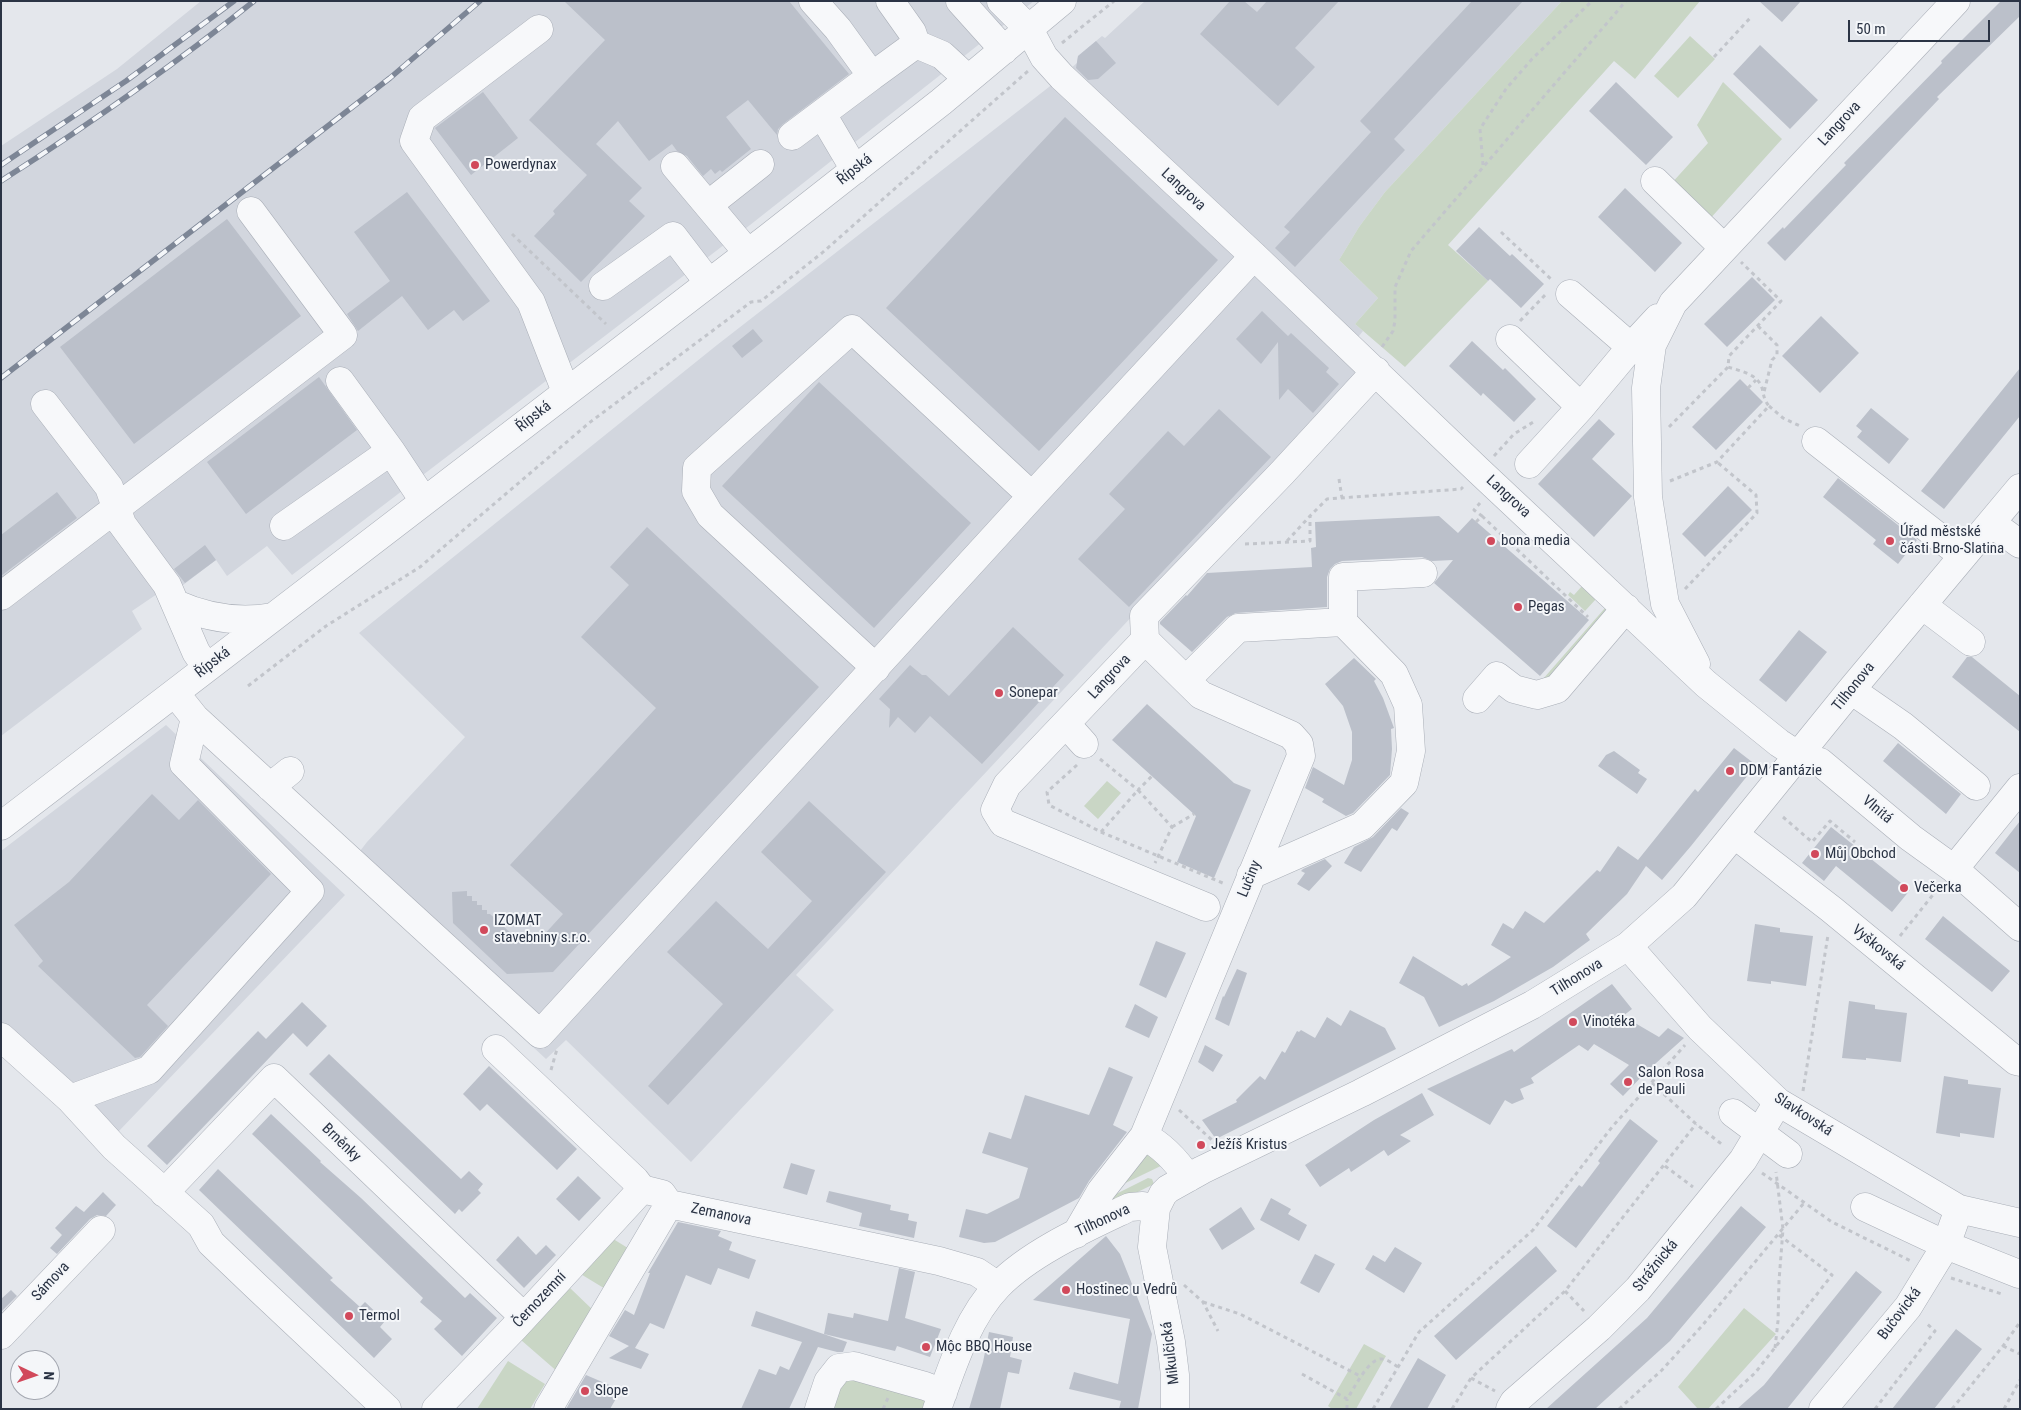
<!DOCTYPE html>
<html>
<head>
<meta charset="utf-8">
<style>
  body { margin:0 }
  #map { position:relative; width:2021px; height:1410px; overflow:hidden; background:#e4e7ec; font-family:"Roboto Condensed",sans-serif }
  canvas { display:block }
  .frame { position:absolute; inset:0; border:2px solid #2b3445; pointer-events:none }
  .north { position:absolute; left:10px; top:1350px; width:50px; height:50px; box-sizing:border-box; background:#f4f6f9; border:1px solid #a4a8b1; border-radius:50%; rotate:93deg; font-size:14px; font-weight:700; line-height:20px; text-align:center; color:#2b3445 }
  .north::after { content:''; display:block; margin:auto; width:18px; height:22px; background:#d1495b; clip-path:polygon(50% 0,100% 100%,50% 72%,0 100%) }
  .scale { position:absolute; left:1848px; top:20px; width:142px; height:22px; box-sizing:border-box; border:2px solid #2b3445; border-top:0; padding-left:6px; font-size:15px; line-height:18px; white-space:nowrap; color:#2b3445; -webkit-text-stroke:4px #f4f6f9; paint-order:stroke }
</style>
</head>
<body>
<div id="map">
<canvas width="2021" height="1410"></canvas>
<div class="frame"></div>
<div class="north">N</div>
<div class="scale">50 m</div>
</div>
<script>
const c = document.querySelector('canvas').getContext('2d');
c.lineJoin = 'round';
function fill(path, color) {
  c.fillStyle = color;
  c.fill(path, 'evenodd');
}
function trace(path, color, width, dash) {
  c.strokeStyle = color;
  c.lineWidth = width;
  c.lineCap = dash ? 'butt' : 'round';
  c.setLineDash(dash || []);
  c.stroke(path);
}
function label(font, color, halo, rows, align = 'center') {
  c.font = font + ' "Roboto Condensed",sans-serif';
  c.lineWidth = 4;
  c.setLineDash([]);
  c.textBaseline = 'middle';
  c.strokeStyle = halo;
  c.fillStyle = color;
  for (const [text, x, y, turn = 0] of rows) {
    c.save();
    c.translate(x, y);
    c.rotate((+turn || 0) * Math.PI / 180);
    c.textAlign = isNaN(turn) ? turn : align;
    if (halo) c.strokeText(text, 0, 0);
    c.fillText(text, 0, 0);
    c.restore();
  }
}
fill(new Path2D(`
  M201 1H1034L750 225 292 575 267 546 227 576 216 560 183 585 160 592 132 611 142 629 1 736V146L117 69Z
  M1145 1H1562L1385 192 1359 227 1339 260 1378 298 1355 324 1363 331 1350 347 1359 374 796 975 834 1010 691 1162 566 1040 546 1059 344 872 367 842 465 737 359 633 717 345 1049 87 1077 63 1078 56 1102 36 1105 38Z
  M166 725 345 895 118 1132 1 1025V851Z`), '#d2d6de');
fill(new Path2D(`
  M1562 1H1700L1635 79 1614 61 1448 245 1488 281 1405 367 1355 324 1378 298 1339 260 1359 227 1385 192Z
  M1690 36 1715 59 1678 98 1654 76Z
  M1723 82 1782 139 1708 221 1670 185 1708 143 1697 125Z
  M1582 586 1596 599 1585 611 1568 595 1570 592 1574 595Z
  M1605 608 1609 611 1555 679 1536 687Z
  M1107 781 1121 793 1098 819 1084 806Z
  M1142 1152 1169 1162 1109 1191Z
  M1148 1178 1152 1179 1154 1184 1105 1208 1104 1200Z
  M610 1237 631 1250 607 1290 579 1273Z
  M570 1288 595 1312 559 1373 521 1340Z
  M1744 1308 1776 1334 1708 1409H1698L1678 1387Z
  M1364 1344 1386 1356 1356 1409H1332L1328 1406Z
  M508 1361 545 1384 530 1409H477Z
  M842 1374 930 1396 926 1409H829Z`), '#c9d6c5');
fill(new Path2D(`
  M564 1H789L849 74 783 124 778 129 777 135 748 100 726 117 751 149 722 172 720 170 715 174 711 169 703 176 687 156 677 151 672 144 649 161 618 121 596 144 642 188 629 201 645 216 581 282 534 236 555 214 553 211 587 175 529 120 605 40Z
  M1230 1H1244L1257 12 1267 1H1339L1295 48 1315 67 1278 106 1200 34Z
  M1472 1H1523L1394 139 1405 150 1295 267 1275 248 1290 232 1284 227 1371 132 1360 121Z
  M1759 1H1801L1782 22Z
  M2001 1H2020V16L1937 97 1939 99 1785 261 1767 243 1783 227 1784 229 1846 165 1844 163 1942 63 1941 61Z
  M1096 41 1116 63 1098 79 1088 80 1076 68 1078 56Z
  M1760 45 1818 100 1790 129 1733 74Z
  M1616 82 1673 137 1646 165 1589 111Z
  M483 92 518 138 471 175 435 128Z
  M1065 117 1218 260 1039 451 886 308Z
  M1625 188 1682 243 1655 272 1598 217Z
  M407 192 490 301 463 321 454 310 428 330 402 296 358 331 347 314 390 281 354 232Z
  M227 219 301 316 134 444 60 347Z
  M1479 227 1510 256 1512 254 1544 284 1521 308 1490 279 1488 281 1456 251Z
  M1752 277 1775 300 1727 347 1704 324Z
  M1262 311 1288 336 1291 333 1329 368 1326 372 1339 384 1313 413 1288 389 1279 400 1278 342 1261 364 1236 339Z
  M1821 316 1859 353 1820 393 1782 356Z
  M753 329 763 341 742 358 732 346Z
  M1472 341 1503 370 1505 368 1536 399 1514 422 1483 393 1481 396 1449 366Z
  M2020 368V416L1944 509 1921 491Z
  M319 377 357 430 246 514 207 462Z
  M1740 379 1763 402 1716 450 1692 427Z
  M819 382 971 523 874 628 722 486Z
  M1871 408 1909 439 1889 464 1857 437 1862 431 1856 426Z
  M1219 409 1271 457 1129 607 1078 559 1125 509 1109 494 1168 431 1184 446Z
  M1599 419 1615 434 1592 459 1632 496 1594 537 1538 484Z
  M1838 478 1917 540 1898 564 1873 544 1876 540 1823 497Z
  M1728 486 1752 510 1705 557 1682 534Z
  M57 492 77 518 1 576V535Z
  M1439 516 1458 533 1472 518 1589 620 1540 676 1434 583 1453 560 1432 561 1422 557 1342 561 1335 564 1330 569 1327 577V607L1236 613 1227 617 1192 652 1160 624V622L1186 595 1187 596 1207 573 1312 567 1311 548 1316 547 1315 522Z
  M647 527 819 687 553 972 507 974 453 923 452 892 467 891V896H472V901H477V905H482V910H487V914H490L517 939 541 938 563 914 510 865 656 708 581 637 629 585 610 567Z
  M205 545 216 560 185 583 174 569Z
  M1013 627 1064 675 982 764 930 716 915 733 898 717 889 728 890 709 879 699 910 665 922 675H926L949 696Z
  M1799 630 1827 652 1786 702 1759 680Z
  M1967 657H1972L2020 696V732L1952 677Z
  M1354 658 1376 679 1374 681 1383 698 1394 728 1391 729 1392 749 1390 775 1353 813 1346 816 1322 802 1324 799 1305 788 1313 767 1344 785 1352 760V732L1343 706 1325 684Z
  M1147 704 1234 783 1251 790 1214 878 1177 862 1196 816 1112 740Z
  M1898 743 1961 794 1946 814 1883 761Z
  M1734 748 1756 765 1691 846 1662 880 1646 866 1627 894 1586 934 1590 940 1553 967 1494 1001 1439 1027 1424 997 1399 983 1413 956 1462 986 1467 983 1468 986 1511 957 1491 945 1503 923 1513 929 1525 911 1544 923 1597 870 1600 872 1618 846 1638 860 1695 789 1698 792Z
  M1614 751 1640 770 1638 773 1647 779 1637 794 1598 766 1606 755Z
  M152 794 179 820 198 800 271 874 147 1005 168 1026 140 1057 135 1058 38 966 43 961 14 925 69 882Z
  M809 801 886 872 668 1105 648 1086 723 1004 667 952 716 901 768 949 812 901 761 852Z
  M1401 808 1409 813 1397 831 1392 828 1361 872 1344 863 1354 847 1373 837Z
  M2020 821V873L1995 853Z
  M1831 827 1910 890 1892 912 1836 866 1824 881 1802 863Z
  M1325 859 1332 866 1309 891 1297 884 1305 873 1301 871 1303 869Z
  M1943 916 2010 971 1992 992 1925 939Z
  M1755 924 1780 928V932L1813 936 1806 986 1771 981V984L1747 981Z
  M1156 941 1186 953 1166 998 1139 985Z
  M1237 969 1247 973 1229 1026 1215 1019 1223 996 1224 997Z
  M1612 984 1632 1009 1623 1016 1659 1037 1668 1028 1684 1038 1646 1072 1623 1096 1610 1084 1629 1065 1594 1044 1588 1051 1579 1045 1531 1078 1534 1083 1520 1089 1524 1099 1512 1104 1505 1100 1490 1125 1427 1089 1512 1049 1514 1052Z
  M1849 1001 1875 1005V1009L1907 1013 1901 1062 1866 1058V1060L1842 1058Z
  M302 1002 327 1026 307 1047 293 1033 167 1165 147 1146 258 1031 266 1039Z
  M1135 1004 1158 1017 1149 1038 1125 1027Z
  M1350 1010 1385 1028 1396 1049 1216 1139 1202 1120 1237 1102 1236 1100 1260 1076 1265 1080 1282 1051 1285 1053 1297 1031 1299 1032 1301 1030 1315 1038 1327 1017 1341 1026Z
  M1205 1045 1223 1055 1213 1072 1198 1062Z
  M329 1054 461 1179 469 1171 483 1184 478 1190 481 1193 462 1212 459 1209 455 1214 309 1074Z
  M489 1066 577 1149 557 1170 487 1104 480 1111 463 1094Z
  M1109 1067 1133 1077 1113 1125 1127 1132 1089 1181 1079 1198 995 1242 984 1243 959 1237 966 1209 987 1214 1019 1198 1028 1168 982 1153 989 1132 1011 1139 1025 1095 1089 1115Z
  M1944 1076 1968 1080V1084L2001 1088 1994 1138 1960 1133V1137L1936 1133Z
  M1422 1093 1434 1115 1400 1135 1411 1141 1388 1156 1384 1150 1351 1172 1349 1168 1320 1187 1305 1165 1374 1120Z
  M271 1114 321 1161 320 1162 361 1198 465 1298 470 1293 497 1318 462 1356 434 1329 442 1321 420 1302 423 1298 252 1134Z
  M1630 1119 1658 1141 1576 1248 1547 1226 1579 1185 1582 1187 1600 1163 1598 1161Z
  M791 1163 815 1170 807 1195 783 1188Z
  M218 1169 333 1278 330 1280 360 1307 365 1302 385 1321 380 1327 392 1339 374 1358 199 1190Z
  M578 1176 601 1198 579 1221 556 1199Z
  M829 1191 891 1205 890 1210 909 1214 908 1220 917 1222 914 1238 859 1226 862 1213 826 1202Z
  M103 1192 116 1205 106 1216 97 1215 90 1219 57 1254 50 1248 62 1235 55 1228 76 1206 84 1212Z
  M1271 1198 1291 1209 1288 1214 1307 1225 1299 1241 1260 1220Z
  M1741 1206 1766 1227 1670 1341 1595 1409H1546L1647 1318Z
  M1241 1207 1255 1229 1222 1250 1209 1229Z
  M678 1222 721 1231 718 1236 732 1242 729 1250 756 1260 749 1279 718 1268 711 1285 686 1275 664 1329 650 1323 635 1348 649 1354 641 1369 609 1358 629 1346 609 1336 625 1310 634 1315 650 1273H648Z
  M518 1236 536 1255 546 1245 556 1255 524 1288 496 1260Z
  M1106 1236 1120 1254 1152 1334 1138 1409H1119L1121 1401 1069 1389 1074 1372 1118 1384 1130 1319 1033 1300Z
  M1536 1246 1557 1271 1456 1360 1434 1336Z
  M1395 1247 1422 1263 1404 1293 1365 1269 1373 1255 1385 1262Z
  M1315 1254 1335 1264 1319 1293 1300 1283Z
  M899 1268 915 1272 905 1318 941 1329 930 1357 897 1346 895 1351 824 1334 828 1313 853 1318 854 1313 888 1321Z
  M1856 1271 1882 1292 1787 1409H1737L1764 1385Z
  M11 1290 17 1296 1 1312V1299Z
  M756 1311 847 1342 843 1352H837L818 1347 789 1409H741L759 1369 776 1375 780 1366 789 1370 802 1342 751 1326Z
  M1956 1329 1982 1349 1934 1409H1892Z
  M989 1332 1013 1337 1010 1357 1022 1360 1019 1374 1008 1372 1000 1409H969L983 1362Z
  M1418 1358 1446 1375 1427 1409H1389Z
  M586 1375 621 1390 610 1409H566Z`), '#bbc0ca');
const minor = new Path2D(`
  M813 1 838 29 872 76 916 44 942 55 968 79
  M890 1 912 32 916 44
  M960 1 1004 50
  M1001 1 1029 29 1044 57 1062 77 1254 256 1479 471 1706 684 1779 743 1799 756 1820 762 1911 838 1954 869 2020 927
  M539 29 422 118 414 141 531 302 566 392
  M822 114 855 170
  M792 136 872 76
  M675 166 748 253
  M1655 181 1724 248
  M708 205 760 164
  M603 286 673 236 709 283
  M1570 294 1631 347
  M1510 339 1581 407
  M340 381 391 451 424 501
  M45 404 109 487 122 524 167 585 196 652 207 668
  M1816 441 1963 556
  M1529 464 1581 407 1631 347 1658 318
  M1991 523 2020 544
  M284 526 391 451
  M1 596 343 335 251 211
  M176 604C207 618 239 623 273 617
  M1922 605 1971 642
  M1696 664 1665 604 1648 497 1646 388 1652 345 1673 303 1956 1
  M876 668 710 515 696 491 697 468 852 329 1032 496
  M1186 680 1238 628 1343 622V577L1423 573
  M1851 690 1903 726 1976 786
  M175 693 195 718 540 1034 1032 496 1254 256
  M1477 699 1497 676 1514 689 1537 695 1557 689 1626 608
  M1066 724 1084 744
  M270 787 290 771
  M1 826 769 237 941 102 1062 1
  M1735 835 1831 909 2016 1061 2020 1062
  M1954 869 2020 788
  M1251 875 1362 826 1404 783 1411 751 1408 705 1394 674 1343 622
  M1206 907 1003 823 995 810 1007 785 1145 640 1144 616 1282 473 1376 371
  M1628 946 1700 1028 1778 1102 1959 1209 2020 1223
  M1 1037 70 1099 114 1147 201 1225 211 1243 256 1286 387 1409
  M496 1049 635 1180 642 1189 662 1194 669 1204 939 1261 977 1272 998 1286
  M70 1099 149 1070 310 891 184 764 195 718
  M1733 1113 1788 1154
  M1144 1136C1163 1146 1176 1160 1188 1178
  M164 1193 274 1078 524 1317
  M1865 1207 1946 1245 2019 1274
  M1076 1234 1101 1191 1144 1136 1301 756 1299 744 1291 735 1201 695 1145 640
  M1 1335 101 1230
  M436 1409 515 1327 642 1189
  M548 1409 669 1204
  M819 1409 828 1382 839 1368 854 1366 925 1386 943 1393
  M937 1409C952 1367 967 1318 998 1286 1031 1252 1088 1227 1130 1207L1143 1206 1156 1208
  M1175 1409V1375L1171 1342 1152 1247 1156 1208 1163 1194 1168 1189 1202 1170 1361 1093 1532 1005 1628 946 1684 896 1851 690 2020 488
  M1510 1409 1514 1402 1599 1328 1638 1289 1743 1160 1778 1102
  M1823 1409 1908 1307 1946 1245 1959 1209`);
trace(minor, '#a9aeb7', 29);
trace(new Path2D(`
  M1062 43 1114 1
  M1714 57 1752 16
  M1483 165 1480 129 1506 89 1532 59 1592 1
  M1501 232 1553 281
  M512 234 606 324
  M1520 321 1547 293
  M1758 326 1777 345V355L1772 360 1764 392
  M1382 347 1393 331 1395 321V287L1411 251 1626 1
  M1748 388 1756 380
  M1769 406 1783 418 1800 426
  M1669 427 1728 367 1729 356 1781 301 1741 262
  M1494 456 1514 434 1535 421
  M1339 479 1342 498
  M1670 481 1717 462 1769 406C1764 400 1764 396 1762 388 1758 374 1740 371 1728 367
  M1482 516 1588 617
  M1476 522 1482 516 1474 510 1480 503
  M1287 541 1310 516
  M1245 544 1310 541V516L1327 499 1461 489 1463 487
  M1685 589 1757 513 1756 495 1717 462
  M248 686 326 626 420 567 589 423 751 302 761 301 822 253 1028 71
  M1100 759 1138 790 1152 776
  M1077 765 1047 792 1049 805 1101 832 1225 884
  M1783 817 1812 842 1830 821 1855 842
  M1172 827 1194 814
  M1101 832 1138 790 1172 827 1155 863
  M1900 936 1940 886
  M551 1070 557 1049
  M1652 1083 1696 1124 1724 1146
  M1803 1091 1828 935
  M1179 1110 1213 1141
  M1665 1166 1693 1187
  M1762 1173 1832 1222 1911 1261
  M1951 1278 2002 1294
  M1184 1285 1203 1302 1218 1331
  M1565 1291 1584 1311
  M1203 1302 1240 1314 1362 1377
  M2003 1346 2020 1354
  M1775 1348 1778 1321 1779 1281 1783 1229 1776 1172
  M1302 1374 1347 1399C1354 1389 1367 1361 1380 1359 1386 1358 1393 1364 1398 1367
  M1471 1378 1495 1391
  M883 1409 888 1398
  M1347 1409V1399
  M1373 1409 1419 1332 1533 1230 1612 1127 1685 1045
  M1452 1409 1471 1378 1565 1291 1696 1124
  M1619 1409 1662 1370 1701 1327 1804 1203
  M1716 1409 1755 1373 1832 1275 1779 1235
  M1875 1409 1935 1331 1925 1322
  M1952 1409 2003 1346 2020 1322
  M2004 1409 2020 1380`), '#c2c5cb', 3, [4, 4]);
trace(minor, '#f7f8fa', 28);
const rail = new Path2D(`
  M1 165 126 81 234 1
  M1 181C88 125 173 66 254 1
  M1 378 390 78 480 1`);
trace(rail, '#7d8696', 5.5);
trace(rail, '#f4f6f9', 4, [11]);
for (const [x, y, r, color] of [
  [475,165,5,"#d1495b"],
  [1491,541,5,"#d1495b"],
  [1890,541,5,"#d1495b"],
  [1518,607,5,"#d1495b"],
  [999,693,5,"#d1495b"],
  [1730,771,5,"#d1495b"],
  [1815,854,5,"#d1495b"],
  [1904,888,5,"#d1495b"],
  [484,930,5,"#d1495b"],
  [1573,1022,5,"#d1495b"],
  [1628,1082,5,"#d1495b"],
  [1201,1145,5,"#d1495b"],
  [1066,1290,5,"#d1495b"],
  [349,1316,5,"#d1495b"],
  [926,1347,5,"#d1495b"],
  [585,1391,5,"#d1495b"]
]) {
  const dot = new Path2D();
  dot.arc(x, y, r, 0, 2 * Math.PI);
  c.fillStyle = color;
  c.fill(dot);
  trace(dot, '#f4f6f9', 2);
}
label('15px', '#2b3445', '#f4f6f9', [
  ["Langrova",1840,124,-47],
  ["Řípská",855,170,-38],
  ["Langrova",1183,190,43],
  ["Řípská",534,417,-38],
  ["Langrova",1508,497,43],
  ["Řípská",213,663,-38],
  ["Langrova",1110,677,-47],
  ["Tilhonova",1854,687,-51],
  ["Vlnitá",1877,810,40],
  ["Lučiny",1250,879,-68],
  ["Vyškovská",1878,948,39],
  ["Tilhonova",1577,978,-32],
  ["Slavkovská",1803,1115,33],
  ["Brněnky",341,1143,44],
  ["Zemanova",721,1215,12],
  ["Tilhonova",1103,1221,-25],
  ["Strážnická",1656,1266,-51],
  ["Sámova",51,1282,-47],
  ["Černozemní",540,1300,-47],
  ["Bučovická",1900,1314,-53],
  ["Mikulčická",1171,1353,-97]
]);
label('15px', '#2b3445', '#f4f6f9', [
  ["Powerdynax",485,165],
  ["Úřad městské",1900,532],
  ["části Brno-Slatina",1900,549],
  ["bona media",1501,541],
  ["Pegas",1528,607],
  ["Sonepar",1009,693],
  ["DDM Fantázie",1740,771],
  ["Můj Obchod",1825,854],
  ["Večerka",1914,888],
  ["IZOMAT",494,921],
  ["stavebniny s.r.o.",494,938],
  ["Vinotéka",1583,1022],
  ["Salon Rosa",1638,1073],
  ["de Pauli",1638,1090],
  ["Ježíš Kristus",1211,1145],
  ["Hostinec u Vedrů",1076,1290],
  ["Termol",359,1316],
  ["Mộc BBQ House",936,1347],
  ["Slope",595,1391]
], 'left');
</script>
</body>
</html>
